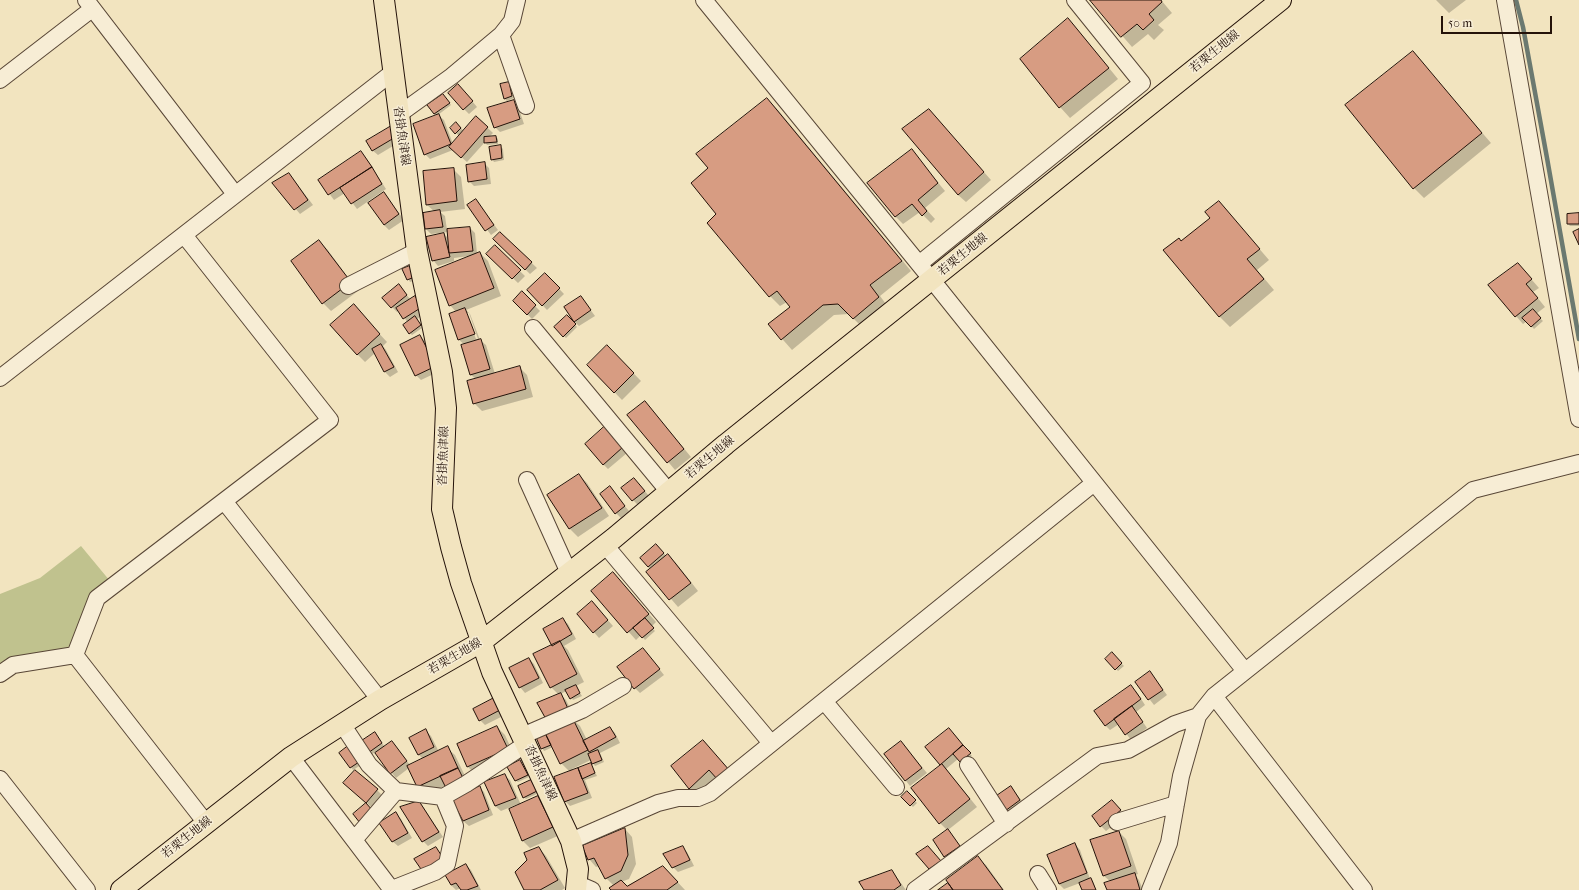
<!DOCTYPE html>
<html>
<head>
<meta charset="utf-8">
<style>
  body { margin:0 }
  #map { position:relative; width:1579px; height:890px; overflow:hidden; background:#f2e4bf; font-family:"IM FELL French Canon",serif }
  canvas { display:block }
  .scale { position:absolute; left:1441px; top:16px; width:111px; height:18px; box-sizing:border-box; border:2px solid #241209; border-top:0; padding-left:5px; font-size:12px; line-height:14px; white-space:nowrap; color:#241209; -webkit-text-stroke:3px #f7edd5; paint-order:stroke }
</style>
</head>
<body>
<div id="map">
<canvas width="1579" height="890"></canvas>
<div class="scale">50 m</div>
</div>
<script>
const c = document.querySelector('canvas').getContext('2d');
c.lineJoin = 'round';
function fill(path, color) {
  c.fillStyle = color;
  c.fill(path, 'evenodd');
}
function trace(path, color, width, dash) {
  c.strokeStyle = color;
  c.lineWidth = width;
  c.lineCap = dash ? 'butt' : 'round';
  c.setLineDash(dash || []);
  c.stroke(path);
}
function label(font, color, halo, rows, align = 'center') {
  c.font = font + ' "IM FELL French Canon","Noto Serif JP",serif';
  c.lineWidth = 3;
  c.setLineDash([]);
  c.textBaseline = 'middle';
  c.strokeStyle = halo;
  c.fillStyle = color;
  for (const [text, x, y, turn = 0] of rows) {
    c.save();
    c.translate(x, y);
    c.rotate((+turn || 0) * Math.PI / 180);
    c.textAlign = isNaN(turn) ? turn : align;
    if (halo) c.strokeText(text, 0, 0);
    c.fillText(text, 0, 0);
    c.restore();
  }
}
fill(new Path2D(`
  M81 546 110 581 70 648 0 667V594L40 578Z`), '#c0c28e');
fill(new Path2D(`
  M1091 0H1161L1172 13 1158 25 1164 30 1154 40 1148 34 1132 47Z
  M1436 0H1466L1449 13Z
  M1068 20 1078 30 1118 79 1070 118 1060 107 1021 59Z
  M1413 53 1491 143 1424 198 1414 188Z
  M508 83 510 85 514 98 507 101 504 98Z
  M463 90 477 107 469 114 464 109Z
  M445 97 451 105 438 115 444 120 453 144 459 136 451 128 456 123 464 131 476 117 493 133 488 138 496 137 498 139V144L487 145 485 142 467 162 453 150 430 159 425 154 437 116 434 114Z
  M767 99 778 110 911 271 880 296 889 308 864 329 849 314 834 315 792 350 769 324 791 307 787 302 780 306 770 296 717 214 710 169Z
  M513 101 518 106 524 124 500 132 495 127Z
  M929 110 991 180 966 202 958 195Z
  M393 126 403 140 378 155 372 150Z
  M501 147 503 149 504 160 494 162 492 159Z
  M912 151 945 191 925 208 935 219 931 223 920 212 903 224 895 216Z
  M361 153 366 158 386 189 357 209 345 193 334 200 319 180Z
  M484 163 489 168 491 184 474 186 469 181Z
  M453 169 461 177 465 209 440 212 445 216 447 230 470 228 475 233 477 254 480 253 488 261 501 296 466 310 470 314 480 340 486 345 495 374 519 367 527 375 533 397 482 411 474 403 476 379 471 375 462 346 465 345 459 340 450 314 456 312 450 305 470 256 454 258V261L438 266 433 260 444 234 449 239 448 232 431 234 426 229 435 212 427 205ZM466 313H469L478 339H476Z
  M294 180 313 205 300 214 274 183Z
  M384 193 404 220 389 230 384 225Z
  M476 200 498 230 491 235 469 205Z
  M1219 202 1269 260 1257 270 1274 290 1230 327 1219 316 1182 242 1212 218Z
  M1579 214V226H1570L1568 224Z
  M500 233 537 268 530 274 494 239Z
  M319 242 327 249 358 291 331 311 323 303Z
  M495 247 525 276 518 283 488 254Z
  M404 270 419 279 410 282Z
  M1525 272 1539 288 1533 292 1545 307 1536 314 1543 321 1534 329 1527 321 1523 324 1516 316Z
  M545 274 564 294 547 310 528 290Z
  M399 286 411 300 426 312 416 320 422 328 412 335 410 333 408 323 399 310 397 312 392 307Z
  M522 293 540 311 532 319 514 301Z
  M581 297 595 316 579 326 574 321Z
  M361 314 387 342 383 346 386 350 398 372 390 377 385 372 375 353 365 362 357 354Z
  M567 316 577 327 566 338 555 327Z
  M420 336 425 341 440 371 421 380 416 375Z
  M607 346 641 381 622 400 588 365Z
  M652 410 691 457 675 470 629 415Z
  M605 428 627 453 608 469 603 464Z
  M579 475 587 483 609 516 578 537 570 529 548 495Z
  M639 484 649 496 638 505 633 500Z
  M610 488 629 511 621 518 616 513Z
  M661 550 667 557 668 556 676 563 698 591 678 607 648 572 651 570 648 567Z
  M613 573 656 622 651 627 655 631 645 640 641 635 636 640 592 591Z
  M597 608 613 626 599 638 578 614Z
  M563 619 568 624 576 639 564 646 568 650 584 682 576 686 582 696 573 700 567 691 560 694 566 700 574 716 571 718 580 726 587 740 610 728 615 733 620 743 600 753 604 762 595 766 591 760 572 769 573 771 591 764 597 776 585 780 592 798 570 806 565 801 570 772 561 763 553 747 544 751 536 736 559 695 551 687 553 645Z
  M1112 654 1124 666 1118 671 1107 659Z
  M648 655 664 675 640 693 635 688Z
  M529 659 534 664 543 683 525 693 520 687 511 668Z
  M1150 672 1167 695 1154 705 1136 682Z
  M1136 691 1145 705 1136 712 1147 728 1131 740 1119 724 1110 730 1105 725Z
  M494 700 505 715 485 725 480 720Z
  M497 727 505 735 515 757 476 775 468 767 458 744Z
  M426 731 431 736 439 752 447 748 455 755 465 776 426 795 418 787 409 768 396 778 375 752 371 755 369 753 377 736 385 747H396L410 765 423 759 419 755Z
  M954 734 972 756 962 764 958 759 946 769 977 807 948 830 964 852 950 861 945 856 948 831 940 823 942 765 927 747Z
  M703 742 717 777 697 796 689 788Z
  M901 742 927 773 910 786 885 754Z
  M348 748 361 765 353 770 341 753Z
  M520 761 529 777 518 782 515 780Z
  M504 775 510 780 521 805 538 797 546 805 560 835 530 848 523 841 518 804 501 811 495 806 485 783Z
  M531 781 539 793 526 799 524 797Z
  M479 787 484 792 493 815 469 826 463 821Z
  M1011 787 1025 805 1010 815 1005 810Z
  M349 788 377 790 382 795 371 807 367 803 354 815 367 803Z
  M907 793 917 803 913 807 903 797Z
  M419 802 424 808 443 837 428 846 423 841Z
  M1117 806 1125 816 1106 831 1101 826Z
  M396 814 401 819 412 838 398 846 392 841Z
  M625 829 632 837 636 864 629 879 621 882 627 887 671 875 685 890H612L614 886 606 878 600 866 596 867 589 859Z
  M1119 832 1126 839 1138 874 1135 875 1139 880 1143 890H1108L1111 882 1104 876Z
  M1075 844 1080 850 1090 879 1093 881 1096 890H1083L1080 883 1064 889 1059 884 1048 855Z
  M682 847 687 852 694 866 678 872 673 867Z
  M539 848 546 856 565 888 562 890H525Z
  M978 858 986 865 1004 890H940L950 887Z
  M466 865 471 870 481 890H462L461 888 456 890 451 885 446 876Z
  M892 871 906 890H865Z`), '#0003');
trace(new Path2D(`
  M1516 0 1523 27 1547 158 1579 339`), '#6b7970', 4.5);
const building = new Path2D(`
  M1090 0H1161L1162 2 1149 14 1154 20 1143 30 1137 24 1121 37Z
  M1068 18 1109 68 1059 108 1020 59Z
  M1413 51 1482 133 1413 189 1345 105Z
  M509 82 512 96 504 99 500 84Z
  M458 84 473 101 463 110 448 93Z
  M443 94 450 103 434 114 427 105Z
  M767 98 902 261 870 285 879 297 853 319 838 304 823 305 781 340 768 324 790 307 777 291 769 297 707 223 716 214 691 183 708 168 696 154Z
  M514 100 520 119 494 128 487 108Z
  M929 109 984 172 958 195 902 129Z
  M439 114 451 144 424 155 413 124Z
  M476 116 488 127 461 158 449 147Z
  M456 122 461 128 455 134 450 128Z
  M393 125 399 135 372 151 366 141Z
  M496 136 497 142 484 143V137Z
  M501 145 502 158 491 160 489 147Z
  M912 149 938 183 918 200 927 211 922 216 912 204 895 217 867 183Z
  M361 151 372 167 328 195 318 180Z
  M485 162 487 179 468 182 466 165Z
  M372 167 382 184 351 204 340 188Z
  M454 168 457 201 426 205 423 171Z
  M289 173 308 200 294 210 272 183Z
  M384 192 399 214 384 225 368 203Z
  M476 199 494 225 485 231 467 205Z
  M1219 201 1260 249 1247 259 1264 279 1219 317 1163 250 1179 238 1181 241 1210 218 1205 212Z
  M440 210 443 227 425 229 423 213Z
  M1579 213V224H1567V214Z
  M470 227 473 251 449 253 447 229Z
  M1579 229V245L1573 232Z
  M500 232 532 262 525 270 493 239Z
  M444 233 450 257 432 261 426 237Z
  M319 240 351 282 322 304 291 261Z
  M495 245 521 270 512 279 486 254Z
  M480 252 494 288 449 306 435 270Z
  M1518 263 1532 279 1526 284 1538 298 1515 317 1488 285Z
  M412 265 417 276 407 280 402 269Z
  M545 273 560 288 542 306 527 290Z
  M399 284 407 295 391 308 382 298Z
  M522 291 536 305 527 315 513 301Z
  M415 296 422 307 403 319 396 308Z
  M581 296 591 310 574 322 564 307Z
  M354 304 380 334 357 355 330 325Z
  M465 308 475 334 458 340 449 314Z
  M1533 309 1541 318 1531 327 1522 318Z
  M567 315 576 324 563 337 554 327Z
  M415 316 421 325 409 334 403 325Z
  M420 335 436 366 415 376 400 345Z
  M481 339 490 369 470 375 461 345Z
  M381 344 394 367 384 372 372 349Z
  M607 345 634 373 614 393 587 365Z
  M520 366 526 389 473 404 467 381Z
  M645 401 684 449 667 463 627 415Z
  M605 426 623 447 603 465 585 444Z
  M579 474 602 508 569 529 547 495Z
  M634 478 645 491 632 501 621 488Z
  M610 486 625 506 615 514 600 494Z
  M656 544 664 553 648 567 640 558Z
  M668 554 691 583 669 600 646 572Z
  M613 572 649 614 627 633 591 591Z
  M592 601 608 620 593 633 577 614Z
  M563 618 572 634 552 646 543 629Z
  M645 618 654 628 642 638 633 628Z
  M560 641 577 674 550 688 533 654Z
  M643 648 660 669 634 689 617 667Z
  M1112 652 1122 663 1115 670 1105 659Z
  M529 658 539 678 519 688 509 668Z
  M1150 671 1163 690 1148 700 1135 682Z
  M576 685 580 693 570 699 565 690Z
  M1131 685 1141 699 1105 726 1094 711Z
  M561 693 569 711 547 721 537 703Z
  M494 698 500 710 479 721 473 709Z
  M1132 706 1143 722 1125 735 1114 719Z
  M572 717 588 750 560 764 544 731Z
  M497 726 508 749 467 767 457 744Z
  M610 727 616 737 589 752 583 741Z
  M949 728 963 745 940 765 925 747Z
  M426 729 434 747 418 755 409 738Z
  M544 731 551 745 541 749 535 735Z
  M375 732 382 743 368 753 360 742Z
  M703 740 730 771 718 780 709 770 689 789 671 766Z
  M392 741 407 761 390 774 375 753Z
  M901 741 922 768 905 781 884 754Z
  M963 745 971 753 960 762 953 754Z
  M348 746 359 762 350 768 339 753Z
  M448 746 458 768 417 787 407 766Z
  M598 750 602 760 592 764 588 754Z
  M520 760 528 775 515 781 507 767Z
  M591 763 595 773 582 779 578 768Z
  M942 764 970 799 939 824 911 788Z
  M458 768 464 780 446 788 440 776Z
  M578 768 588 793 564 802 554 777Z
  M355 770 378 789 366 803 343 783Z
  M505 774 516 798 495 806 484 782Z
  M531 780 537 791 523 798 518 786Z
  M480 786 489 810 463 821 452 800Z
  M1011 786 1020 800 1005 811 995 797Z
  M907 791 916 800 910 806 901 797Z
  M538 796 553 827 522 841 509 809Z
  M1112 800 1121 810 1100 827 1092 816Z
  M419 801 439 832 422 842 400 807Z
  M366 803 373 811 360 823 353 814Z
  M396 812 408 833 392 842 379 823Z
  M625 828 628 855 621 871 605 879 594 858 588 860 582 846Z
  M948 829 960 846 944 857 933 840Z
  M1119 831 1131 866 1103 876 1090 840Z
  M1075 843 1087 873 1059 884 1047 855Z
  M683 846 690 860 672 868 663 854Z
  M928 846 941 861 929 869 916 854Z
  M436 847 443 858 423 872 414 859Z
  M539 847 558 880 540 890H524L515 872 527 860 524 853Z
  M978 856 1003 890H953L946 880Z
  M466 864 478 886 467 890H461L456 883 451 885 445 875Z
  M663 866 678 882 667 890H611L609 888 621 880 627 886Z
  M892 870 901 885 894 890H864L859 882Z
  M1135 873 1140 890H1107L1104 883Z
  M1091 878 1096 890H1082L1079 883Z
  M948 883 953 890H938Z`);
fill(building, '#d79c82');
trace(building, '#241209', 1);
const minor = new Path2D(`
  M86 0 235 194
  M704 0 932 280 1245 671
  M1505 0 1579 419
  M501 35 526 106
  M0 80 92 9
  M398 115 452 76 501 35 512 21 517 0
  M919 264 1142 83 1075 0
  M348 286 417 251
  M533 328 669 492
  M0 378 393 72
  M527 480 569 573
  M224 501 380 700
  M605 545 771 743
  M75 655 97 598 330 420 184 235
  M0 674 13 665 75 655 206 823
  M1214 696 1364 890
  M824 701 896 787
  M342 724 369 765 396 791
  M522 736 582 710 623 686
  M291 757 392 890
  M968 765 1006 824
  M0 779 87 890
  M1117 822 1176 804
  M354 840 396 791 443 797
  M571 841 658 803 678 798H698L710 793 1094 483
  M1038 874 1048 890
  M578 884 592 890
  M392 889 435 872 447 864 455 826 443 797 466 784 526 744
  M915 890 1097 756 1128 750 1175 724 1198 716
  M1150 890 1169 843 1181 776 1198 716 1214 696 1473 490 1579 463`);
const major = new Path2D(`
  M384 0 417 251 442 372 446 408 442 509 451 547 461 583 492 672 571 841 578 869 576 890
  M121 890 291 757 380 700 481 642 614 538 726 444 1281 0`);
trace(minor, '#584636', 18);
trace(major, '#241209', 22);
trace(minor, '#f7edd5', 16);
trace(major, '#f2e4bf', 20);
label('12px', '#241209', '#f7edd5', [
  ["若栗生地線",1215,52,-39],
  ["沓掛魚津線",401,136,82],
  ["若栗生地線",963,255,-39],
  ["沓掛魚津線",444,456,-88],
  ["若栗生地線",710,458,-40],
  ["若栗生地線",455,657,-30],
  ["沓掛魚津線",540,773,65],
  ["若栗生地線",187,838,-38]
]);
</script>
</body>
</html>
